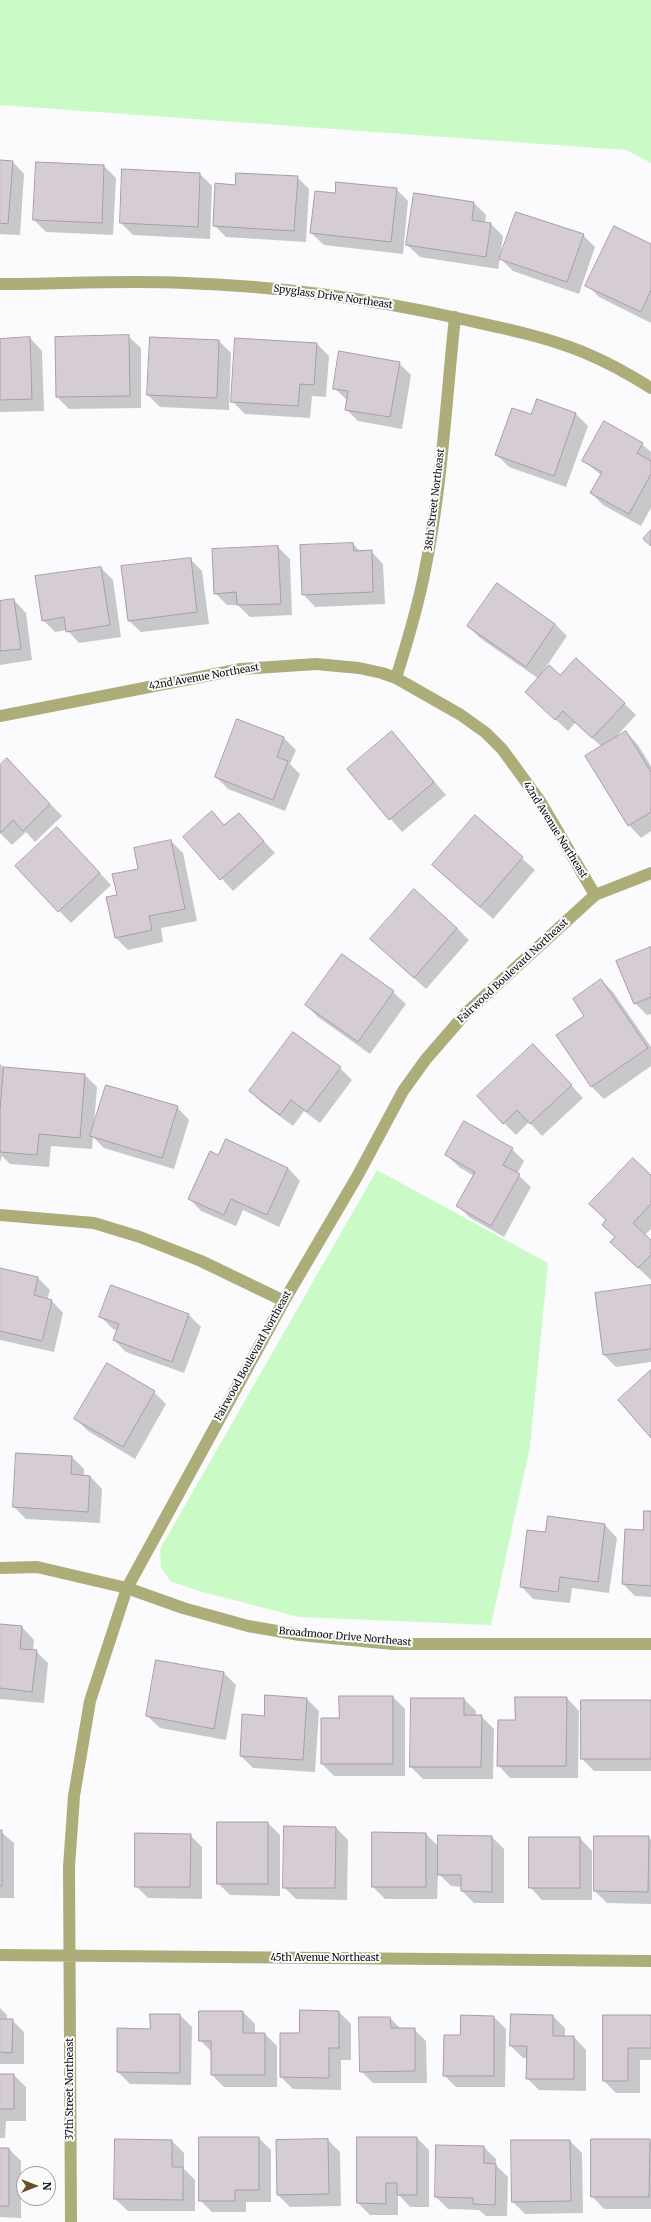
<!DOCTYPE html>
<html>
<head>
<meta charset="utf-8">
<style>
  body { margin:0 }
  #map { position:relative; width:651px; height:2222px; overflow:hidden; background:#fbfbfd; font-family:Merriweather,serif }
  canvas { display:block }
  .north { position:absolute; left:16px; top:2166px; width:40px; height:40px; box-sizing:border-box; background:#fbfbfd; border:1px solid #9c9c9f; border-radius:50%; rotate:90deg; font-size:11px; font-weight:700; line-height:16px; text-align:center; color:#0d0d11 }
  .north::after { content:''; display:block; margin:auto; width:14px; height:18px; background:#665321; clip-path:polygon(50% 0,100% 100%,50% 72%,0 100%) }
</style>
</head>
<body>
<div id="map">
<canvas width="651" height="2222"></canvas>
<div class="north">N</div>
</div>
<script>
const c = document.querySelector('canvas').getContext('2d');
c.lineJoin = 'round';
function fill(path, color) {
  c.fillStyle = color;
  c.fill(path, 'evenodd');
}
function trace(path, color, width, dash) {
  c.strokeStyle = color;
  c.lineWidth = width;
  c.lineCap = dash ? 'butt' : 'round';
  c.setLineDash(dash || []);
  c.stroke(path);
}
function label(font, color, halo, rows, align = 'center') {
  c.font = font + ' Merriweather,serif';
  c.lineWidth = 4;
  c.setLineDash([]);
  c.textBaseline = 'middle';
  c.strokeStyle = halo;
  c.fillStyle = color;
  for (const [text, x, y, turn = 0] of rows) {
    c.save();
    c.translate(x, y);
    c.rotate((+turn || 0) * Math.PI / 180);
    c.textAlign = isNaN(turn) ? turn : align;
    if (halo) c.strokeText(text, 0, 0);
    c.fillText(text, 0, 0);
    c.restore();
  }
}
fill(new Path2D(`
  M0 0H651V163L626 150 0 105Z
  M377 1170 548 1263 530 1446 491 1625 299 1617 199 1591 170 1581 161 1567 160 1549Z`), '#cafac6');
fill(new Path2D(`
  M0 161H12L24 174 20 235 0 234Z
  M104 166 116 178 113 235 46 232 34 220Z
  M200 174 212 186 210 239 133 235 121 223Z
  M297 177 309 189 306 242 226 237 214 225 236 186Z
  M396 189 408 201 403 254 324 245 311 233 336 194Z
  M415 194 474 203 486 215 485 223 491 224 503 236 500 257 583 235 595 247 579 294 513 271 500 258 498 269 420 257 407 245Z
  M651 245V323L599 297 587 285Z
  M128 336 141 348V408L69 409 57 397Z
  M30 338 42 351 44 411 0 412V340Z
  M219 341 231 353 229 410 160 407 148 395Z
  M317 344 329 356 326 397 312 396 310 418 245 414 232 401Z
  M399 363 411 375 402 429 358 421 346 409 348 401 334 388Z
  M537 400 576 414 588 426 566 487 509 467 497 455 532 415Z
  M642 444 651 452V508L641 526 603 505 591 493 601 475 583 460Z
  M353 544 361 552 371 551 383 564 385 604 315 607 303 594Z
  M278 547 290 559 292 615 250 617 238 605H227L215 593Z
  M190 559 202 571 209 624 141 632 128 620Z
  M101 568 113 580 121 637 79 643 67 630 55 632 43 620Z
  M497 584 555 624 567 636 542 673 560 676 624 703 636 715 615 738 626 732 638 745 651 766V831L641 838 629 825 587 757 602 747 575 723 568 731 539 704V679L480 638 468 626Z
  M14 600 26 613 32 660 0 665V602Z
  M392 733 446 795 402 832 348 770Z
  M284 738 296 750 290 764 300 774 285 811 228 789 216 777Z
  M0 766 19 772 62 816 35 842 26 832 12 845 0 833Z
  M239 814 275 853 233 891 184 837 225 826Z
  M475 817 535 870 493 919 433 865Z
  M69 840 111 885 71 923 16 866Z
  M171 841 183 853 197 921 161 928 163 942 128 950 116 938 118 896 139 870Z
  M457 928 469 940 426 989 371 939Z
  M651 948V1014L647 1015 635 1003Z
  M342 955 393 992 406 1004 370 1054 318 1017 306 1005Z
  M601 980 613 992 651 1047V1066L604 1099 592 1087 557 1036 586 1016Z
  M545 1057 583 1098 542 1136 529 1122 516 1135 504 1123Z
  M0 1064 5 1068 85 1075 97 1087 94 1125 177 1107 189 1120 174 1169 104 1148 93 1137 92 1149 51 1146 49 1167 10 1164 2 1156 0 1162Z
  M340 1068 352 1080 320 1123 304 1111 293 1126 262 1103 250 1091Z
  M226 1140 288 1168 300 1181 279 1227 243 1210 236 1226 201 1211 189 1198 219 1156Z
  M512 1149 524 1161 517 1174 531 1187 504 1237 469 1217 457 1205 474 1176 459 1167 447 1155Z
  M651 1176V1229L645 1235 651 1241V1280L623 1254 616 1237Z
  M0 1269 38 1278 50 1290 47 1300H51L63 1313 54 1352 0 1340Z
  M112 1286 189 1315 201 1327 184 1373 126 1352 114 1340 118 1331 113 1329 101 1317Z
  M651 1286V1362L616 1367 604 1355Z
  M154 1392 166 1404 135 1459 88 1431 76 1419Z
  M17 1454 72 1457 84 1469V1476H90L102 1489 100 1523 26 1519 14 1507Z
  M651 1512V1597L635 1596 623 1584Z
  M548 1518 605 1525 617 1538 609 1593 572 1588 570 1603 533 1599 521 1586 546 1533Z
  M0 1625 22 1627 34 1640 33 1651H36L48 1663 44 1703 0 1699Z
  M224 1673 236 1685 226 1740 160 1728 147 1716Z
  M393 1697 405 1709V1776H334L322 1764 340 1719Z
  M567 1698 579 1711 578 1778H510L498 1765Z
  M307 1699 319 1711 315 1772 253 1768 241 1756 265 1717Z
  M464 1699 476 1711V1716H481L494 1729 493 1779H423L411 1767Z
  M651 1701V1771H594L582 1759Z
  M268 1823 280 1835V1896L230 1895 218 1883Z
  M336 1828 348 1840 347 1900 296 1899 284 1887Z
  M0 1831 14 1843V1898H0Z
  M426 1834 439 1847 492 1837 504 1849V1903H474L462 1891V1887L451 1886 438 1873 437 1899H385L373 1887Z
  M190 1835 202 1847V1899L148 1898 136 1886Z
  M648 1837 651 1840V1904L607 1903 595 1891Z
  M580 1838 592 1851V1900H542L530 1887Z
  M0 2008 7 2015V2020H12L24 2032V2064H0Z
  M243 2012 255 2024V2034H265L277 2046V2087H224L212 2075V2052L200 2040Z
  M339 2012 351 2024V2060H341V2090L293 2089 281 2077 300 2034Z
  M180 2015 192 2027 191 2085 130 2084 118 2072V2029L151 2030Z
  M553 2016 565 2028V2037H574L586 2050V2091L539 2090 527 2078V2058H523L511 2046Z
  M651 2016V2060H640V2093H616L604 2081Z
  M494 2017 506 2029 505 2087H456L444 2075 461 2037Z
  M390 2018 401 2029H414L426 2041 427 2083H373L361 2071Z
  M0 2075H14L26 2087V2121H6L5 2138H0Z
  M259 2138 271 2150V2202H246V2212H212L200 2200Z
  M358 2138H417L429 2150V2207H410L398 2194V2215H370L358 2203Z
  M328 2140 340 2152 341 2206 290 2207 278 2195Z
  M649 2140 651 2142V2209H604L592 2196Z
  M172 2141 184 2153V2169L195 2180V2211H128L115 2199Z
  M570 2141 582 2153 583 2213 525 2214 513 2202Z
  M437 2146 484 2147 496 2159V2165L508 2177 507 2216H486L479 2210 448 2209 436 2197Z
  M0 2149H9L21 2161V2218L0 2217Z`), '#0003');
const building = new Path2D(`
  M0 160 13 161 8 224 0 223Z
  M36 162 104 165 102 223 33 220Z
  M122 169 200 173 198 227 120 223Z
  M236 173 298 176 294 231 213 226 215 183 235 185Z
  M336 182 397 188 391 242 310 233 315 191 335 193Z
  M414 193 474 202 472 220 491 223 486 257 406 245Z
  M516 212 584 234 567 282 499 259Z
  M614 226 651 244V290L641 312 585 286Z
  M129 335 130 396 56 397 55 337Z
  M30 337 32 399 0 400V339Z
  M150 337 219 340 217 398 147 395Z
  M235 338 317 343 314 385 300 384 298 406 231 402Z
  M339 351 400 362 390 417 345 410 348 391 333 389Z
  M537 399 576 413 554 476 495 455 512 408 531 414Z
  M604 421 643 443 637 453 651 461V474L629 514 590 493 602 472 582 461Z
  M651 530V546L643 539Z
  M353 543 354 551 372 550 373 592 302 595 300 545Z
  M278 546 281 604 237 605 236 592 214 594 212 549Z
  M191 558 197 612 128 621 121 566Z
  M101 567 110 625 66 632 64 617 42 621 35 576Z
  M497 583 555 624 526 667 467 626Z
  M14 599 21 649 0 651V601Z
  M576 658 625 703 592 738 563 711 555 720 525 692 549 665 560 675Z
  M237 719 284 737 277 757 288 761 273 800 215 777Z
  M392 731 434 782 389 820 347 769Z
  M626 731 651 772V812L628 826 585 756Z
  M7 758 50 804 23 831 13 820 0 833V765Z
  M212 811 224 825 239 813 264 841 220 880 183 837Z
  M475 815 523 857 480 907 432 865Z
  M57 827 100 873 58 912 15 866Z
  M171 840 185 909 149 916 152 930 115 938 106 897 117 895 112 874 138 869 134 848Z
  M414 889 457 928 414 978 370 939Z
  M651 947V997L634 1004 616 961Z
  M342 954 394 991 358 1042 305 1005Z
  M601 979 648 1048 591 1087 556 1035 584 1016 573 999Z
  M293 1032 341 1067 307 1112 291 1100 280 1115 249 1091Z
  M533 1044 572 1085 530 1124 517 1110 503 1124 477 1096Z
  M4 1067 85 1074 80 1138 39 1134 37 1155 0 1152V1111Z
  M106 1085 178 1106 162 1158 90 1136Z
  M464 1121 513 1148 503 1165 520 1174 491 1226 456 1206 475 1172 445 1155Z
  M226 1139 288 1168 267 1215 231 1199 224 1215 188 1199 210 1151 218 1155Z
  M633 1158 651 1175V1204L633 1223 651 1240V1255L638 1268 610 1242 615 1237 602 1225 606 1220 589 1204Z
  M0 1268 38 1277 34 1295 52 1300 42 1341 0 1331Z
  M111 1285 189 1314 172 1362 113 1340 119 1324 99 1317Z
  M651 1285V1349L603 1355 595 1293Z
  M107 1363 155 1391 123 1447 74 1419Z
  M651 1370V1438L618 1400Z
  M16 1453 72 1456 71 1474 90 1476 88 1512 13 1507Z
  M644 1511H651V1586L622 1584 625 1529 643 1530Z
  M548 1516 605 1524 598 1582 560 1577 558 1592 520 1587 527 1530 545 1532Z
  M0 1624 22 1626 20 1649 37 1650 32 1692 0 1688Z
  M156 1660 224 1672 214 1729 146 1716Z
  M265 1695 307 1698 303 1760 240 1756 242 1714 264 1716Z
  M339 1696H393V1764H321V1718H339Z
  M515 1697H567L566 1766H497L498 1720H515Z
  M411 1698H464V1715H482L481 1767H410Z
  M581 1700H651V1759H581Z
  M217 1822H268V1884H217Z
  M284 1826 336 1827 335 1888H283Z
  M0 1830H2V1886H0Z
  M372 1832 426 1833V1887H372Z
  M135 1833 191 1834 190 1887H135Z
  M438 1835 492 1836V1892L461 1891V1875H438Z
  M594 1836H649L648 1892 594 1891Z
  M529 1837H580V1888H529Z
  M300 2010 339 2011V2048H329V2078L280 2077V2033H299Z
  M199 2011H243V2033H265V2075H211V2041H199Z
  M150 2014H180V2073L117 2072V2028L150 2029Z
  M511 2014 553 2015V2036H574V2079H526L527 2046H510Z
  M461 2015 494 2016V2076H443L444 2035H460Z
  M603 2015H651V2048H628V2081H603Z
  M359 2017H390L391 2028H415V2071L360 2072Z
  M0 2019H13L12 2053 0 2052Z
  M0 2074H14V2109H0Z
  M199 2137H259V2190H235V2201H199Z
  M357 2137H417V2195H397V2183H386V2204L357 2203Z
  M115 2139 172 2140V2167H183V2200L114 2199Z
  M328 2139 329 2194 277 2195 276 2140Z
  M591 2139H650L649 2197H591Z
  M511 2140H570L571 2201 512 2202Z
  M436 2145 484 2146V2163L496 2164 495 2205 473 2204V2198L435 2197Z
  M0 2148H9V2206H0Z`);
fill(building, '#d6cdd4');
trace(building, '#a79ea5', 1);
trace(new Path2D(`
  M0 284C61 284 123 280 184 283 276 286 367 298 457 318 498 327 544 336 583 352 607 362 629 374 651 388
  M396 678C407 643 418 607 425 570 442 487 446 401 455 317
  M0 716 241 669 316 664 359 668 382 673 396 678 461 715 486 733 502 749 540 801 595 895
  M0 1215 94 1223 140 1237 201 1261 284 1301
  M0 1568 37 1567 127 1588 183 1608 248 1626 300 1635 393 1644H651
  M0 1955 651 1961
  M71 2222 69 1867 74 1796 90 1701 127 1588 284 1301 358 1175 403 1091 426 1059 466 1013 595 895 651 873`), '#acad79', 12);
label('10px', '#0d0d11', '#fbfbfd', [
  ["Spyglass Drive Northeast",333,297,8],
  ["38th Street Northeast",435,500,-83],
  ["42nd Avenue Northeast",204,677,-10],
  ["42nd Avenue Northeast",555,830,58],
  ["Fairwood Boulevard Northeast",513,971,-43],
  ["Fairwood Boulevard Northeast",253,1356,-61],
  ["Broadmoor Drive Northeast",345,1637,5],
  ["45th Avenue Northeast",325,1958],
  ["37th Street Northeast",70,2089,-90]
]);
</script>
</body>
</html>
